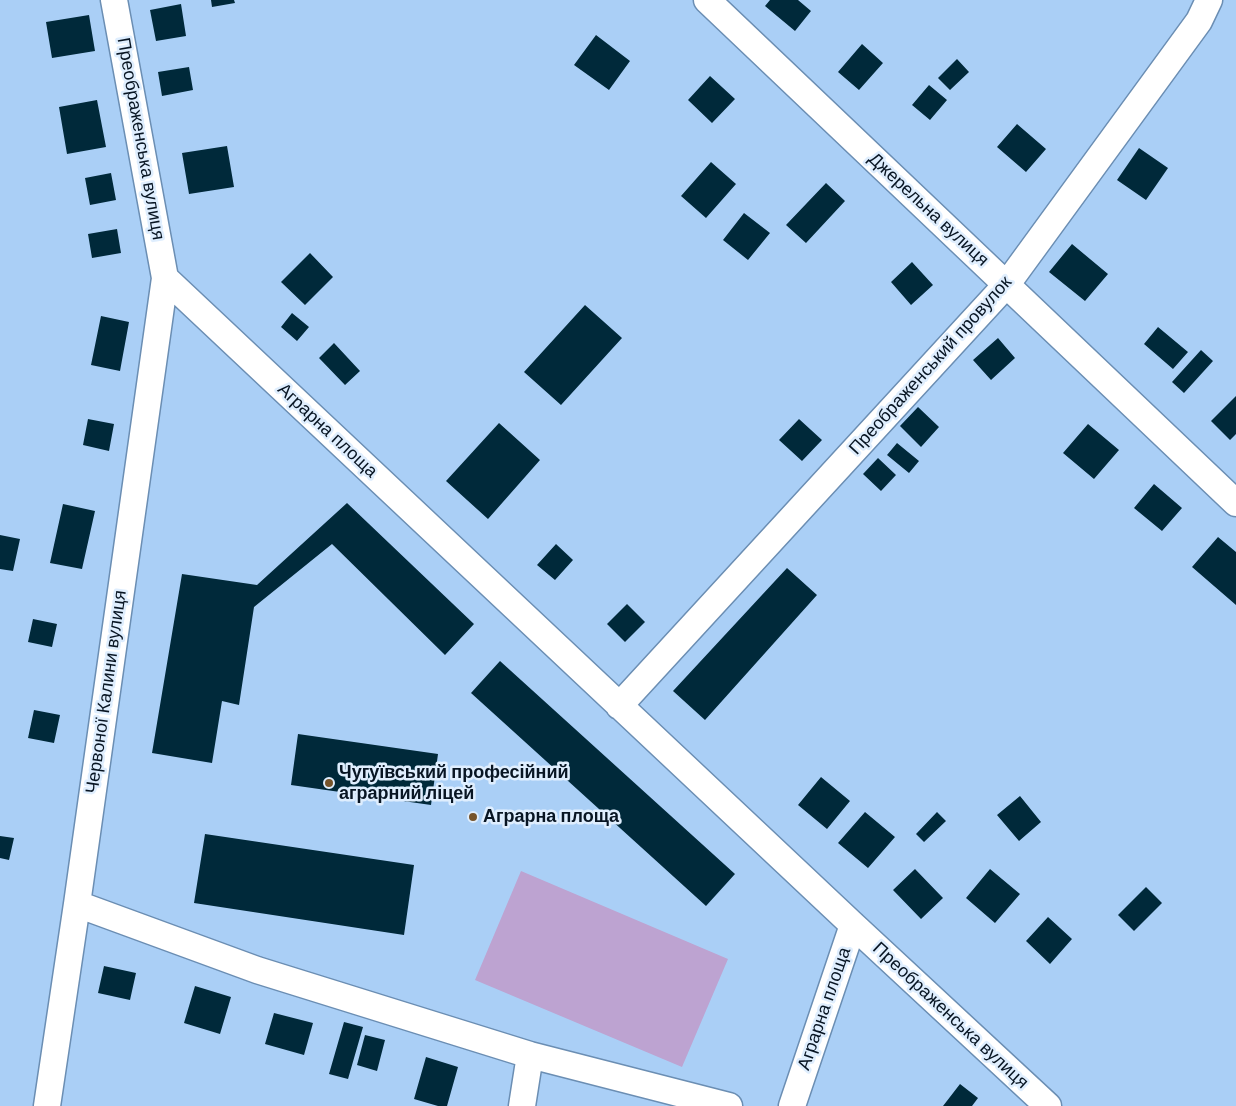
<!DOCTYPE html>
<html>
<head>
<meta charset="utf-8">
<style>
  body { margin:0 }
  canvas { display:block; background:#aacff6 }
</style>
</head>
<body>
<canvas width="1236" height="1106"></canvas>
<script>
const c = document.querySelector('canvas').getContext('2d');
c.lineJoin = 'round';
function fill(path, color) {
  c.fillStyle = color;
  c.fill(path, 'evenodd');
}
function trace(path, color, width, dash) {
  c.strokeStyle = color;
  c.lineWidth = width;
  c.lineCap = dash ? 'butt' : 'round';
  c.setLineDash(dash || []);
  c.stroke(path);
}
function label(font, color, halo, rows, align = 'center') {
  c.font = font + ' "DM Sans",sans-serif';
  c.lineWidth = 5;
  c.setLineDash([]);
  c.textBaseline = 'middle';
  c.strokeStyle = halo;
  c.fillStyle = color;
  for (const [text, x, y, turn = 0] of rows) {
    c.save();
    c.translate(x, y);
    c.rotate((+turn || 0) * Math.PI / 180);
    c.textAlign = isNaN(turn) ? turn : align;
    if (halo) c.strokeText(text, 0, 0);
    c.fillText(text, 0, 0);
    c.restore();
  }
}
fill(new Path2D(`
  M521 871 728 959 682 1067 475 980Z`), '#bda3d1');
fill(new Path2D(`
  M211 0H234L235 3 212 7Z
  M770 0H798L811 11 795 31 765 6Z
  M181 4 186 36 156 41 150 10Z
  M89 15 95 51 52 58 46 22Z
  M596 35 630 61 609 90 574 65Z
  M862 44 883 63 859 90 838 72Z
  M957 59 969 72 950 90 938 78Z
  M189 67 193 90 162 96 158 72Z
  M710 76 735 99 712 123 688 100Z
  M929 85 947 100 930 120 912 105Z
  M97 100 106 147 67 154 59 107Z
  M1017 124 1046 149 1026 172 997 147Z
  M227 146 234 187 189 194 182 153Z
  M1139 148 1168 168 1146 200 1117 180Z
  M711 162 736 184 706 218 681 196Z
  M111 173 116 200 90 205 85 178Z
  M826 183 845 201 806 243 786 225Z
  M744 213 770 233 748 260 723 240Z
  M117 229 121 253 92 258 88 234Z
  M1072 244 1108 274 1085 301 1049 272Z
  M310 253 333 277 305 305 281 282Z
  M912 262 933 285 911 305 891 282Z
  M585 305 622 338 561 405 524 372Z
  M292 313 309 327 297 341 281 327Z
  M101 316 129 322 120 371 91 365Z
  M1158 327 1188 352 1173 369 1144 344Z
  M998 338 1015 358 991 380 973 360Z
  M334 343 360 371 345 385 319 358Z
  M1201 350 1213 361 1184 393 1172 382Z
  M1236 396V434L1230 440 1211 421Z
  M918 407 939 427 921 447 900 426Z
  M88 419 114 424 109 451 83 445Z
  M799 419 822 440 802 461 779 440Z
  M499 423 540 460 488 519 446 481Z
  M1088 424 1119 450 1094 479 1063 453Z
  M897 443 919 461 909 473 887 455Z
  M878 458 896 475 881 491 863 474Z
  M1154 484 1182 508 1162 531 1134 508Z
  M347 503 474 624 445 655 332 544 254 607 239 705 222 701 212 763 152 753 182 574 257 585Z
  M63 504 95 511 82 569 50 563Z
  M0 535 20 539 13 571 0 569Z
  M1218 537 1236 552V605L1192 567Z
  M556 544 573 560 555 580 537 565Z
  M787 568 817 595 705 720 673 691Z
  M627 604 645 622 625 642 607 624Z
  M33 619 57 624 52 647 28 642Z
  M500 661 735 874 706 906 471 693Z
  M34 710 60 715 54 743 28 738Z
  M298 734 438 754 431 805 291 785Z
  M821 777 850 801 827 829 798 805Z
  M1020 796 1041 822 1019 841 997 815Z
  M865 812 895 837 868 868 838 843Z
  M937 812 946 821 924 842 916 834Z
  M205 834 414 865 404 935 194 903Z
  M0 836 14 838 9 860 0 858Z
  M915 869 943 898 921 919 893 890Z
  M990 869 1020 894 995 923 966 898Z
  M1146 887 1162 903 1134 931 1118 915Z
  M1048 917 1072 939 1050 964 1026 941Z
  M104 966 136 973 130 1000 98 993Z
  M195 986 231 997 220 1034 184 1023Z
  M274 1013 313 1023 304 1055 265 1044Z
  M344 1022 363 1027 348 1079 329 1074Z
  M365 1035 385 1040 377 1071 357 1065Z
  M426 1057 458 1067 447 1106H438L414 1099Z
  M960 1084 978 1098 972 1106H943Z`), '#00293a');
const minor = new Path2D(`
  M707 0 1236 503
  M165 278 853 925 1048 1106
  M619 706 1007 284 1199 21 1209 0
  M77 904 257 970 530 1055 729 1106
  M47 1106 77 904 165 278 114 0
  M522 1106 530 1055
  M792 1106 853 925`);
trace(minor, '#6b8eb3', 29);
trace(minor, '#fff', 26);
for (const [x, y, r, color] of [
  [329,783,5,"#76542b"],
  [473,817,5,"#76542b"]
]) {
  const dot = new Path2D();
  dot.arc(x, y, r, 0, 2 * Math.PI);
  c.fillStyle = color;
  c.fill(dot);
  trace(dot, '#dfeefe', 2);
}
label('18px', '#081523', '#dfeefe', [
  ["Преображенська вулиця",140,139,80],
  ["Джерельна вулиця",928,210,43],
  ["Преображенський провулок",931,366,-48],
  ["Аграрна площа",327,431,43],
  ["Червоної Калини вулиця",107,692,-82],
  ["Аграрна площа",825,1009,-71],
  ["Преображенська вулиця",950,1016,43]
]);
label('bold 18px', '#081523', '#dfeefe', [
  ["Чугуївський професійний",339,773],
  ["аграрний ліцей",339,794],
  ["Аграрна площа",483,817]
], 'left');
</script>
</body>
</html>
